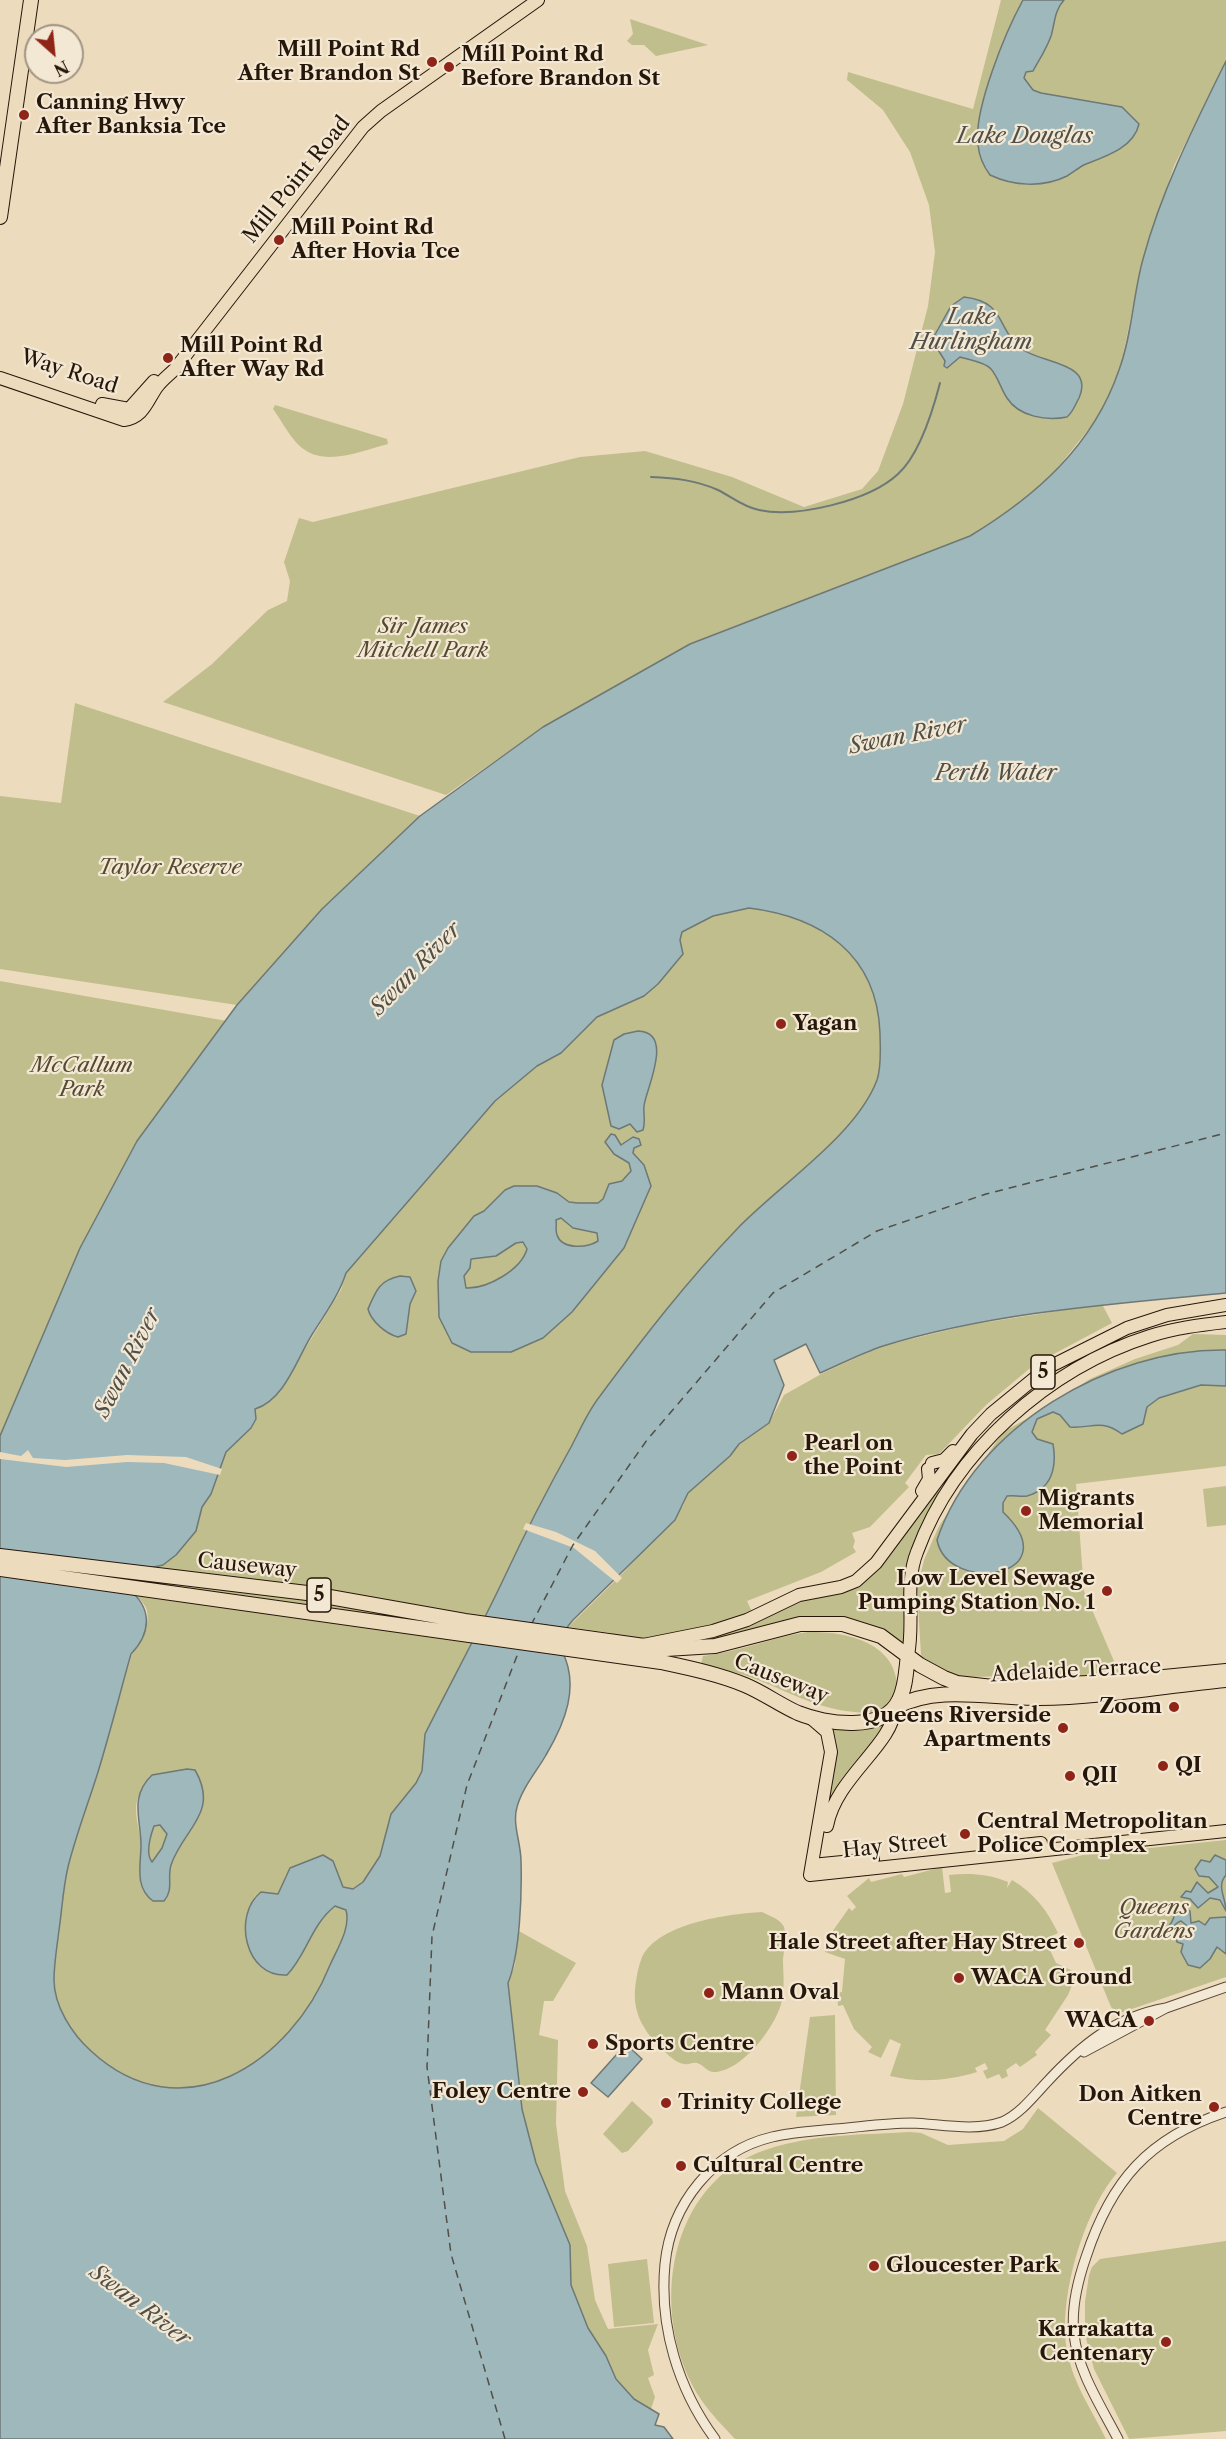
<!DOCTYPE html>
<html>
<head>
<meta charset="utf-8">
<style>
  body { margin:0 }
  #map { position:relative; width:1226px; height:2439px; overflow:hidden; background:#eddbbd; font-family:"Libre Caslon Text",serif }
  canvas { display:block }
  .north { position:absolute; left:24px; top:24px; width:60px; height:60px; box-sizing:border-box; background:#f3e8d4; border:2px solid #a19483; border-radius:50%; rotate:153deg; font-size:16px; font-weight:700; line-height:24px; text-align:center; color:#27170a }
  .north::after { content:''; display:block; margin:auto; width:21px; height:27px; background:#8f2418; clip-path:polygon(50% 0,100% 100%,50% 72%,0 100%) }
</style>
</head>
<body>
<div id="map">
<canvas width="1226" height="2439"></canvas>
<div class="north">N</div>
</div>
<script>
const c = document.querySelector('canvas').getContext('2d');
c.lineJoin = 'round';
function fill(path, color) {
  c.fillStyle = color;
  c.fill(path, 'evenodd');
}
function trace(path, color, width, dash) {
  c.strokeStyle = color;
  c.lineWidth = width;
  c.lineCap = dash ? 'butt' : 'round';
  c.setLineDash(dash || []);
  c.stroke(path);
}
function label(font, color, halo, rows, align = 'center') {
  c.font = font + ' "Libre Caslon Text",serif';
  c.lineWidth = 4.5;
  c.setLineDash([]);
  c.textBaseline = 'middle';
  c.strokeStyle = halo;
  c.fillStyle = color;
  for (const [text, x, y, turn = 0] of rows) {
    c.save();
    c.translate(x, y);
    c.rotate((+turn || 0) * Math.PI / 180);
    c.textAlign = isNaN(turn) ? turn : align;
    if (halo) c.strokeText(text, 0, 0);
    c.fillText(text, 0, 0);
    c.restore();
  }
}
fill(new Path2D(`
  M1001 0H1226V61L1174 166 1143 259 1120 369 1100 415 1048 480 1013 510 970 536 690 644 543 727 446 795 163 702 212 664 268 610 287 601 290 581 284 562 299 518 313 522 580 457 645 451 732 477 804 507 862 489 878 471 903 404 928 306 935 252 929 205 910 152 883 110 847 80 848 72 973 109Z
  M630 19 708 45 656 56 644 45H632L627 41 633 34Z
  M275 405 387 439 388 444C364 450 328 466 305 450 292 442 282 421 273 409Z
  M75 703 420 816 322 909 237 1005 0 969V796L61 803Z
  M749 908C821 917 877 954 880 1033 880 1048 882 1065 877 1080 856 1136 779 1185 737 1229 687 1281 643 1338 600 1396 588 1411 580 1430 571 1447 547 1490 525 1533 504 1578 479 1631 451 1682 425 1734L422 1771 416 1783 391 1814 380 1856 363 1882 353 1889 343 1887 333 1861 286 1875 278 1894 261 1892 255 1896 246 1923 272 1973 287 1975C307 1954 311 1925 335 1906L346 1910C351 1928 337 1949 330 1965 291 2063 182 2135 91 2051 72 2034 54 2006 54 1980 54 1963 57 1947 59 1930 62 1910 63 1887 68 1867 76 1835 88 1804 98 1772 110 1733 120 1693 132 1654 141 1644 153 1619 145 1606 141 1599 133 1594 128 1589L131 1580 196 1531 202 1507 211 1494 226 1452 251 1428 255 1408 271 1399 286 1380 341 1290 346 1273 495 1101 537 1066 561 1053 597 1017 644 996 658 984 683 954 680 940 682 932 713 916ZM187 1769 195 1770C220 1812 183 1829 171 1865 167 1876 171 1888 166 1898L153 1901C131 1885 143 1862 141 1841 139 1826 131 1806 141 1792 155 1770 165 1774 187 1769Z
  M0 981 227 1021 137 1141 80 1248 0 1436Z
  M1102 1304 1112 1323 1035 1364 986 1405 939 1454 926 1455 905 1483 909 1487 870 1527 852 1533 855 1541 853 1547 856 1552 821 1572 747 1601 753 1614 723 1625 650 1638H622L611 1633 568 1627 623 1573 683 1506 688 1493 730 1456 739 1444 769 1423 784 1395 823 1373 882 1346 969 1325Z
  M1193 1334 1226 1335V1466L1076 1484 1084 1591 1120 1675 959 1677 931 1665 921 1655 917 1589 924 1560 939 1526 1003 1432 1037 1413 1090 1379 1135 1359 1178 1345Z
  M1226 1486V1525L1207 1527 1203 1489Z
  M934 1489 940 1492 914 1547 906 1647C896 1641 886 1632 875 1627 828 1604 782 1624 736 1636 721 1640 706 1643 691 1646L689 1639 795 1599 858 1583Z
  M808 1632C849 1631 901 1644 897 1694L881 1712C832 1716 802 1698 758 1680 739 1673 720 1668 701 1664L703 1656C739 1652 772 1637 808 1632Z
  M887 1722 830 1802H827L836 1749 832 1728Z
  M160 1825 167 1834 162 1848 152 1862C145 1853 150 1837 154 1826Z
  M1226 1840V1977L1117 2014 1111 2007 1052 1863 1083 1855Z
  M942 1867 945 1893 951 1892 949 1875C970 1873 988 1874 1008 1882L1007 1888 1012 1880C1034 1893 1047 1910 1058 1933L1045 1939 1056 1963 1077 1973 1068 1995 1045 2030 1051 2035 1035 2052 1037 2055 1020 2067 1016 2063 1006 2070 1008 2076 1002 2079 999 2074 987 2079 983 2071 988 2069 985 2063 975 2068 977 2072C947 2081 920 2083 890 2076L901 2044 890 2039 881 2058 868 2052 872 2047 854 2029 843 2005 838 2006 837 1993 842 1992 845 1959 825 1952 828 1931 832 1932 849 1908 852 1911 856 1907 847 1896 869 1878 871 1882 902 1874 904 1877Z
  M762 1912C770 1916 780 1919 784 1927 787 1937 784 1950 783 1959 783 1972 785 1988 782 2000 777 2026 741 2073 713 2072 706 2071 704 2065 697 2063 693 2062 688 2065 684 2064 676 2063 667 2054 662 2049 644 2032 633 2013 635 1989 636 1979 638 1967 642 1957 659 1923 728 1914 762 1912Z
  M517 1930 576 1963 553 2001H544L539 2035 558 2040 556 2124 565 2191 587 2246 595 2300 608 2329 658 2324 648 2350 654 2375 648 2378 655 2397 651 2409 634 2399 616 2379 606 2356 588 2328 571 2285 570 2245 536 2163 522 2109 508 1983 515 1965Z
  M835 2015 836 2115 796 2117 810 2017Z
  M632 2101 652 2119 653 2123 628 2151 622 2153 603 2134Z
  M1038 2108 1117 2173C1083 2212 1056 2304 1068 2355 1074 2385 1093 2412 1106 2439H735C724 2427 711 2414 702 2401 649 2323 663 2192 757 2153 805 2134 859 2135 910 2132L921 2133 948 2145 1004 2141 1023 2129Z
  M1226 2241V2431L1129 2439 1094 2369 1085 2334V2302L1089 2275 1092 2267 1100 2259Z
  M647 2259 654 2323 614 2327 608 2264Z`), '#c0be8c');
const water = new Path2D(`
  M1023 0H1064C1054 11 1055 23 1051 36 1047 48 1039 60 1033 71L1026 72 1024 78 1033 90 1041 93 1122 107 1139 124C1134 147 1107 156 1086 164 1079 167 1074 172 1067 176 1043 188 1013 186 990 175 984 167 979 155 978 145 973 110 1006 31 1023 0Z
  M1226 61V1293C1112 1304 994 1312 883 1346 862 1353 841 1364 820 1373L806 1344 774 1360 784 1385 769 1423 739 1444 730 1456 688 1493 675 1520 573 1620 568 1626 562 1651C580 1686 565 1723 546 1755 537 1771 522 1788 517 1807 512 1824 521 1843 521 1861 522 1894 520 1954 508 1983L522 2109 536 2163 570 2245 571 2285 588 2328 606 2356 616 2379 634 2399 659 2414 655 2425 664 2427 673 2439H0V1436L80 1248 137 1141 237 1005 322 909 420 816 543 727 690 644 970 536C1036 496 1093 446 1119 370 1132 335 1133 295 1143 259 1162 189 1194 126 1226 61ZM749 908C821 917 877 954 880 1033 880 1048 882 1065 877 1080 856 1136 779 1185 737 1229 687 1281 643 1338 600 1396 588 1411 580 1430 571 1447 547 1490 525 1533 504 1578 479 1631 451 1682 425 1734L422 1771 416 1783 391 1814 380 1856 363 1882 353 1889 343 1887 333 1861 323 1855 290 1868 278 1894 261 1892C232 1915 245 1978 287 1975 307 1954 311 1925 335 1906L346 1910C351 1928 337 1949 330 1965 291 2063 182 2135 91 2051 72 2034 54 2006 54 1980 54 1963 57 1947 59 1930 62 1910 63 1888 68 1867 76 1835 88 1804 98 1772 110 1733 120 1693 131 1654 152 1632 152 1607 128 1589L140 1570 163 1565 176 1555 196 1531 202 1507 211 1494 226 1452 251 1428 256 1419 255 1409C285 1400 297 1358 313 1333 325 1314 339 1295 346 1273L495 1101 537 1066 561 1053 597 1017 644 996 658 984 683 954 680 940 682 932 713 916Z
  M964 297C1007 302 995 328 1022 349 1042 364 1095 362 1079 398 1075 405 1073 412 1067 417 1047 421 1019 417 1007 398 1001 389 998 377 991 369 985 362 969 360 960 357L947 368 944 366 945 361 932 340 951 306Z
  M638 1031C675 1032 646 1089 644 1106 643 1114 646 1121 643 1130L637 1132 630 1124 619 1129 611 1126 602 1085 614 1040 624 1034Z
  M611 1134 615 1135 621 1145 633 1137 639 1139 641 1145 634 1148 633 1153 644 1165 651 1186 624 1248 572 1312 543 1338 511 1352H471L452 1343 439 1317 438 1281 441 1261 448 1248 474 1216 484 1211 505 1190 514 1186H537L557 1193 569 1202 578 1203H598L603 1199 609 1184 622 1181 631 1171 629 1163 614 1154 605 1142ZM561 1218 573 1228 597 1233 598 1241C587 1248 562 1250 557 1235 555 1230 557 1225 556 1220ZM523 1242 527 1249C521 1270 487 1289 466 1288L464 1276 470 1268 471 1259 496 1256 516 1243Z
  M400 1276 410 1277 416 1291 410 1304 406 1334 398 1337C386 1334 371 1321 368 1309 376 1290 380 1280 400 1276Z
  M1226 1350V1386L1201 1385 1159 1398 1147 1407 1143 1424 1122 1434C1100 1418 1091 1429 1070 1427L1060 1415 1053 1412 1037 1419 1032 1432 1037 1439 1053 1444C1057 1467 1052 1489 1027 1496 1020 1497 1014 1495 1007 1496L1003 1503V1512C1071 1577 948 1596 937 1540 975 1427 1110 1348 1226 1350Z
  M187 1769 195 1770C220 1813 183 1829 171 1865 167 1878 174 1890 164 1901H153C134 1887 141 1865 141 1845 141 1819 129 1797 152 1775ZM160 1825 167 1834 162 1848 152 1862C145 1853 150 1837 154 1826Z
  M1215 1855 1226 1860V1875C1216 1886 1226 1898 1226 1911L1220 1900 1210 1898 1198 1908 1190 1899 1181 1897 1186 1891 1191 1892 1197 1882 1208 1893 1218 1887 1209 1877 1199 1876 1195 1869 1201 1860 1210 1862Z
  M1180 1904 1190 1911 1191 1923 1199 1921 1205 1925 1210 1918 1226 1917V1954L1217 1947 1210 1959 1200 1968 1188 1965 1181 1952 1183 1944 1177 1942 1176 1938 1186 1925 1181 1921C1173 1923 1171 1933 1164 1938L1158 1937 1157 1931 1163 1932C1177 1921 1173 1911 1180 1904Z
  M626 2044 642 2059 608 2097 591 2083Z`);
fill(water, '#9eb8bc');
trace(water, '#6e7875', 1.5);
fill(new Path2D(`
  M28 1450 33 1458 65 1460 127 1455 186 1457 222 1469 220 1475 164 1463 127 1462 66 1467 0 1459V1452L21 1456Z
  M526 1523 556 1532 595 1551 622 1578 617 1583 574 1548 523 1529Z`), '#eddbbd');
trace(new Path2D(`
  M651 477C675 478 695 480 718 490 732 497 743 507 759 510 797 518 869 501 898 474 919 455 933 410 940 383`), '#6e7875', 2);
trace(new Path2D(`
  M531 1625 573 1545 647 1440 773 1293 877 1231 986 1194 1226 1133
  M505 2439 451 2254 427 2067 432 1936 467 1785 520 1648`), '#514f48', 1.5, [8, 6]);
const minor = new Path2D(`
  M1084 2052 1166 2008 1226 1987
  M715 2439C678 2389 659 2326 665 2264 671 2204 713 2151 772 2137 792 2132 814 2131 835 2129 860 2127 886 2123 912 2123 940 2124 974 2132 1002 2122 1020 2114 1033 2097 1046 2083 1081 2045 1115 2017 1166 2008
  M1118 2439C1101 2406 1078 2372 1074 2334 1071 2309 1078 2280 1086 2257 1111 2181 1148 2138 1226 2112`);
const major = new Path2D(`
  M0 378 124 420C144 417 147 401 157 387 162 380 169 375 175 369L363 127 381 111 538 0
  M102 404 129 409 154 381
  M932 1463 944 1460 953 1451
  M922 1491 929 1479 928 1469
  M643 1645 713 1631 747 1620 799 1595 841 1587 856 1581 876 1563 972 1434 991 1414 1047 1368 1127 1328 1167 1315 1226 1305
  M908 1655C915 1621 904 1585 917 1552 954 1451 1049 1368 1150 1336 1175 1328 1200 1325 1226 1322
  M812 1719 827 1732 831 1752 810 1875 1226 1831
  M827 1826C836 1777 893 1745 895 1708
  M986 1849 1041 1843
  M812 1865 873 1859`);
const highway = new Path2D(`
  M0 217 31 0
  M0 1556 307 1593 465 1621 666 1649 715 1646 800 1624H843L881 1636 920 1665 944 1678 957 1683 993 1687 1112 1682 1226 1671
  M0 1569 661 1662C689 1668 718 1674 745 1685 764 1693 780 1705 798 1713 825 1724 884 1733 899 1700 906 1687 906 1670 908 1655
  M896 1707C939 1684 992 1699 1039 1698 1102 1697 1164 1686 1226 1680`);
trace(minor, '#584837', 11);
trace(major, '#27170a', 14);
trace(highway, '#27170a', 16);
trace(minor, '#f3e8d4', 9);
trace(major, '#eddbbd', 12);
trace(highway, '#eddbbd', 14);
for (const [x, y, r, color] of [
  [432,62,6,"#8f2418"],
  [449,67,6,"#8f2418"],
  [24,115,6,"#8f2418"],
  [279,240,6,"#8f2418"],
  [168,358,6,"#8f2418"],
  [781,1024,6,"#8f2418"],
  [792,1456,6,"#8f2418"],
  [1026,1511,6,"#8f2418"],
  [1107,1591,6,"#8f2418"],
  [1174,1707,6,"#8f2418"],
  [1063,1728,6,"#8f2418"],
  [1163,1766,6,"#8f2418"],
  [1070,1776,6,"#8f2418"],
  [965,1834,6,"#8f2418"],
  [1079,1943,6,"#8f2418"],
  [959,1978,6,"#8f2418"],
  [709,1993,6,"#8f2418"],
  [1149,2021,6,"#8f2418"],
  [593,2044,6,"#8f2418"],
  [583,2092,6,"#8f2418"],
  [666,2103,6,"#8f2418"],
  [1214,2107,6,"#8f2418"],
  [681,2166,6,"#8f2418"],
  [874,2266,6,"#8f2418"],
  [1166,2342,6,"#8f2418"]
]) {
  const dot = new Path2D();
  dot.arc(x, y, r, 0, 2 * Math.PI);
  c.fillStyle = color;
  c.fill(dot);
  trace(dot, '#f3e8d4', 2);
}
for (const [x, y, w] of [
  [1043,1372,24],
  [319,1595,24]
]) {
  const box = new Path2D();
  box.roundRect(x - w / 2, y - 17, w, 34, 4.5);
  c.fillStyle = '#f3e8d4';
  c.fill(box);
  trace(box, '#27170a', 1.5);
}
label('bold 20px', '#27170a', null, [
  ["5",1043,1372],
  ["5",319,1595]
]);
label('bold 21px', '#27170a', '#f3e8d4', [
  ["Mill Point Rd",420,50,"right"],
  ["After Brandon St",420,74,"right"],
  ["Mill Point Rd",461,55],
  ["Before Brandon St",461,79],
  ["Canning Hwy",36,103],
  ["After Banksia Tce",36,127],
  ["Mill Point Rd",291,228],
  ["After Hovia Tce",291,252],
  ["Mill Point Rd",180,346],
  ["After Way Rd",180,370],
  ["Yagan",793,1024],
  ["Pearl on",804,1444],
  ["the Point",804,1468],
  ["Migrants",1038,1499],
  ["Memorial",1038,1523],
  ["Low Level Sewage",1095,1579,"right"],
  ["Pumping Station No. 1",1095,1603,"right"],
  ["Zoom",1162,1707,"right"],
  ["Queens Riverside",1051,1716,"right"],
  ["Apartments",1051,1740,"right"],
  ["QI",1175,1766],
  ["QII",1082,1776],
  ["Central Metropolitan",977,1822],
  ["Police Complex",977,1846],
  ["Hale Street after Hay Street",1067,1943,"right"],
  ["WACA Ground",971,1978],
  ["Mann Oval",721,1993],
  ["WACA",1137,2021,"right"],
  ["Sports Centre",605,2044],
  ["Foley Centre",571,2092,"right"],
  ["Don Aitken",1202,2095,"right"],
  ["Centre",1202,2119,"right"],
  ["Trinity College",678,2103],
  ["Cultural Centre",693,2166],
  ["Gloucester Park",886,2266],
  ["Karrakatta",1154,2330,"right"],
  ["Centenary",1154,2354,"right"]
], 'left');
label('21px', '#27170a', '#f3e8d4', [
  ["Mill Point Road",297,180,-51],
  ["Way Road",69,372,18],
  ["Causeway",247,1566,6],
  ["Adelaide Terrace",1076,1671,-3],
  ["Causeway",781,1679,22],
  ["Hay Street",895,1846,-6]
]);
label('italic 21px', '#554931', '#f3e8d4', [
  ["Sir James",423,627],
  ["Mitchell Park",423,651],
  ["Taylor Reserve",170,868],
  ["McCallum",82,1066],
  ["Park",82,1090],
  ["Queens",1154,1908],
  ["Gardens",1154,1932]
]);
label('italic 22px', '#514f48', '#f3e8d4', [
  ["Lake Douglas",1025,137],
  ["Lake",971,318],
  ["Hurlingham",971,343],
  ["Swan River",908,736,-11],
  ["Perth Water",996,774],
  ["Swan River",416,969,-46],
  ["Swan River",128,1363,-63],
  ["Swan River",140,2306,37]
]);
</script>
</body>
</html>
